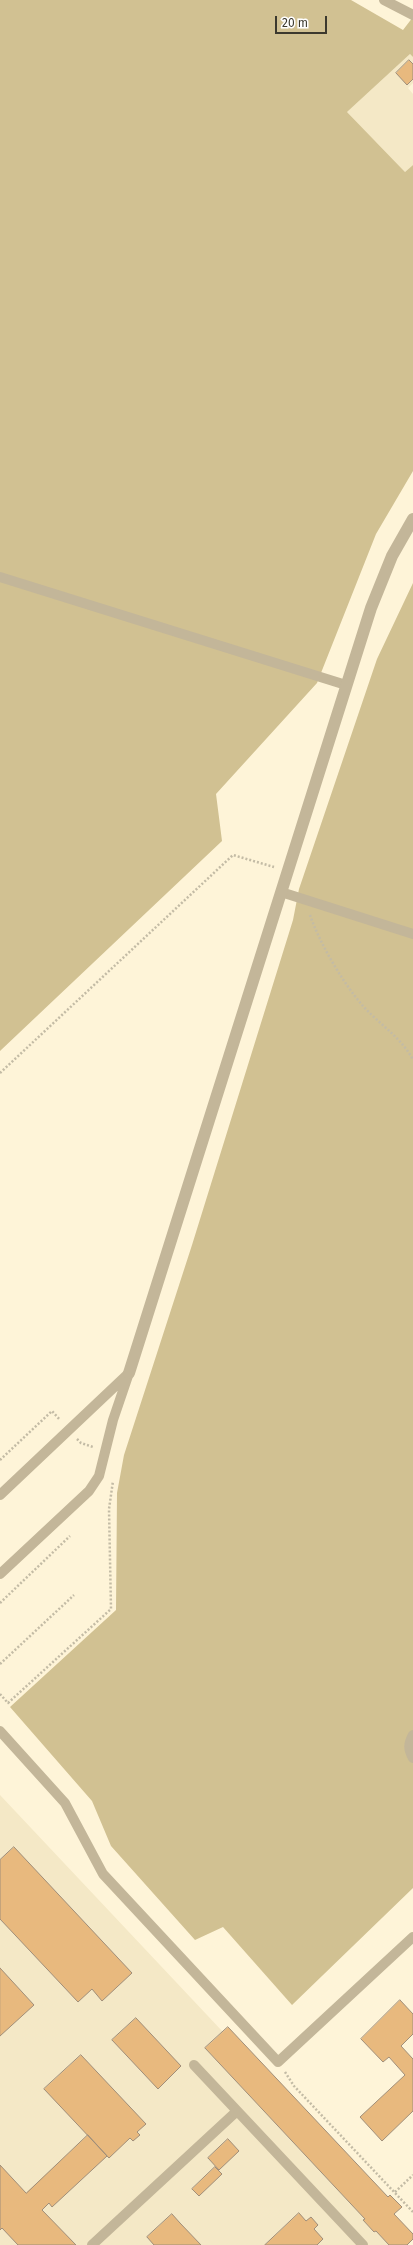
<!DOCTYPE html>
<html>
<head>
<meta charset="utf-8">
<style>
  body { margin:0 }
  #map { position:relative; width:413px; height:2245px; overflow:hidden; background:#fef4d8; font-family:"Fira Sans",sans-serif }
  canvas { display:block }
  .scale { position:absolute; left:275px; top:16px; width:52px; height:18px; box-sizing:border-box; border:2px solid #3c392e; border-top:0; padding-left:5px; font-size:12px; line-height:14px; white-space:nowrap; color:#3c392e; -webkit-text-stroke:3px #fff; paint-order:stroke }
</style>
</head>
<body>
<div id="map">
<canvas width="413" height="2245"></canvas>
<div class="scale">20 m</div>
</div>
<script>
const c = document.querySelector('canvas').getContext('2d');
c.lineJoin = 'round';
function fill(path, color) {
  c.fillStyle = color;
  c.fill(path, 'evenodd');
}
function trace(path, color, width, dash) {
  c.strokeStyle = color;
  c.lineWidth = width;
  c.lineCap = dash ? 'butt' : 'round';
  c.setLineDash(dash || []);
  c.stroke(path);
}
fill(new Path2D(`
  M410 54 413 57V83L408 88 413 94V165L405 172 347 112Z
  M0 1795 223 2032 205 2048 364 2218 363 2220 374 2233 376 2231 389 2245H0Z`), '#f4e8c6');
fill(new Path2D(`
  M0 0H351L403 30 413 17V57L410 54 347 112 405 172 413 165V471L376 534 317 683 216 794 222 841 0 1051Z
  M413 583V1888L292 2005 223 1927 195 1940 111 1846 92 1801 10 1707 116 1610 117 1493 124 1455 192 1245 293 920 299 889 377 659Z`), '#d1c192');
const building = new Path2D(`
  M409 60 413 64V79L407 85 396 73Z
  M14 1847 132 1973 102 2001 92 1989 78 2002 0 1919V1860Z
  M0 1968 34 2005 0 2036Z
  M400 2000 413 2014V2034L401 2046 413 2059V2111L382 2141 360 2117 405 2075 389 2057 383 2062 361 2039Z
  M136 2018 181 2066 158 2089 112 2040Z
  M228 2027 388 2197 390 2195 402 2207 394 2214 413 2234V2239L407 2245H389L376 2231 374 2232 363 2220 365 2219 205 2048Z
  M81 2055 146 2124 137 2132 140 2135 133 2141 130 2138 109 2158 44 2089Z
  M88 2135 107 2156 52 2207 49 2203 42 2210 76 2245H18L2 2228 0 2230V2165L26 2193Z
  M228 2139 239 2151 219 2170 208 2158Z
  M215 2167 222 2174 199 2196 192 2189Z
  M299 2213 306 2221 311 2217 318 2225 314 2229 323 2239 317 2245H265Z
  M172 2214 180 2223 201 2245H154L147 2237Z`);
fill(building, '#e8b97e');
trace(building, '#a08e79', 1);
trace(new Path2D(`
  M310 915C320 944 343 983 363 1006 379 1024 402 1038 413 1060
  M0 1073 233 855 274 867
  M77 1439 81 1443 93 1447
  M0 1460 52 1411 60 1420
  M0 1603 70 1536
  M0 1664 74 1595
  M0 1694 8 1703 111 1609 109 1509 113 1481
  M285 2072 294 2086 413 2212
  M395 2192 413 2175`), '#c3bba5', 2.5, [2, 2]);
trace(new Path2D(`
  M384 0 413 15
  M0 577 346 685
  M281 892 413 934
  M0 1495 128 1374
  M0 1574 89 1491 99 1476 113 1420 129 1373
  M0 1731 65 1803 103 1874 278 2062 413 1937
  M413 1735C408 1744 408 1749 413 1758
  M194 2065 363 2245
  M92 2245 237 2111`), '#c3b699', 10);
trace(new Path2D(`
  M129 1373 371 608 392 556 413 519`), '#c3b699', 12);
</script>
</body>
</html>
